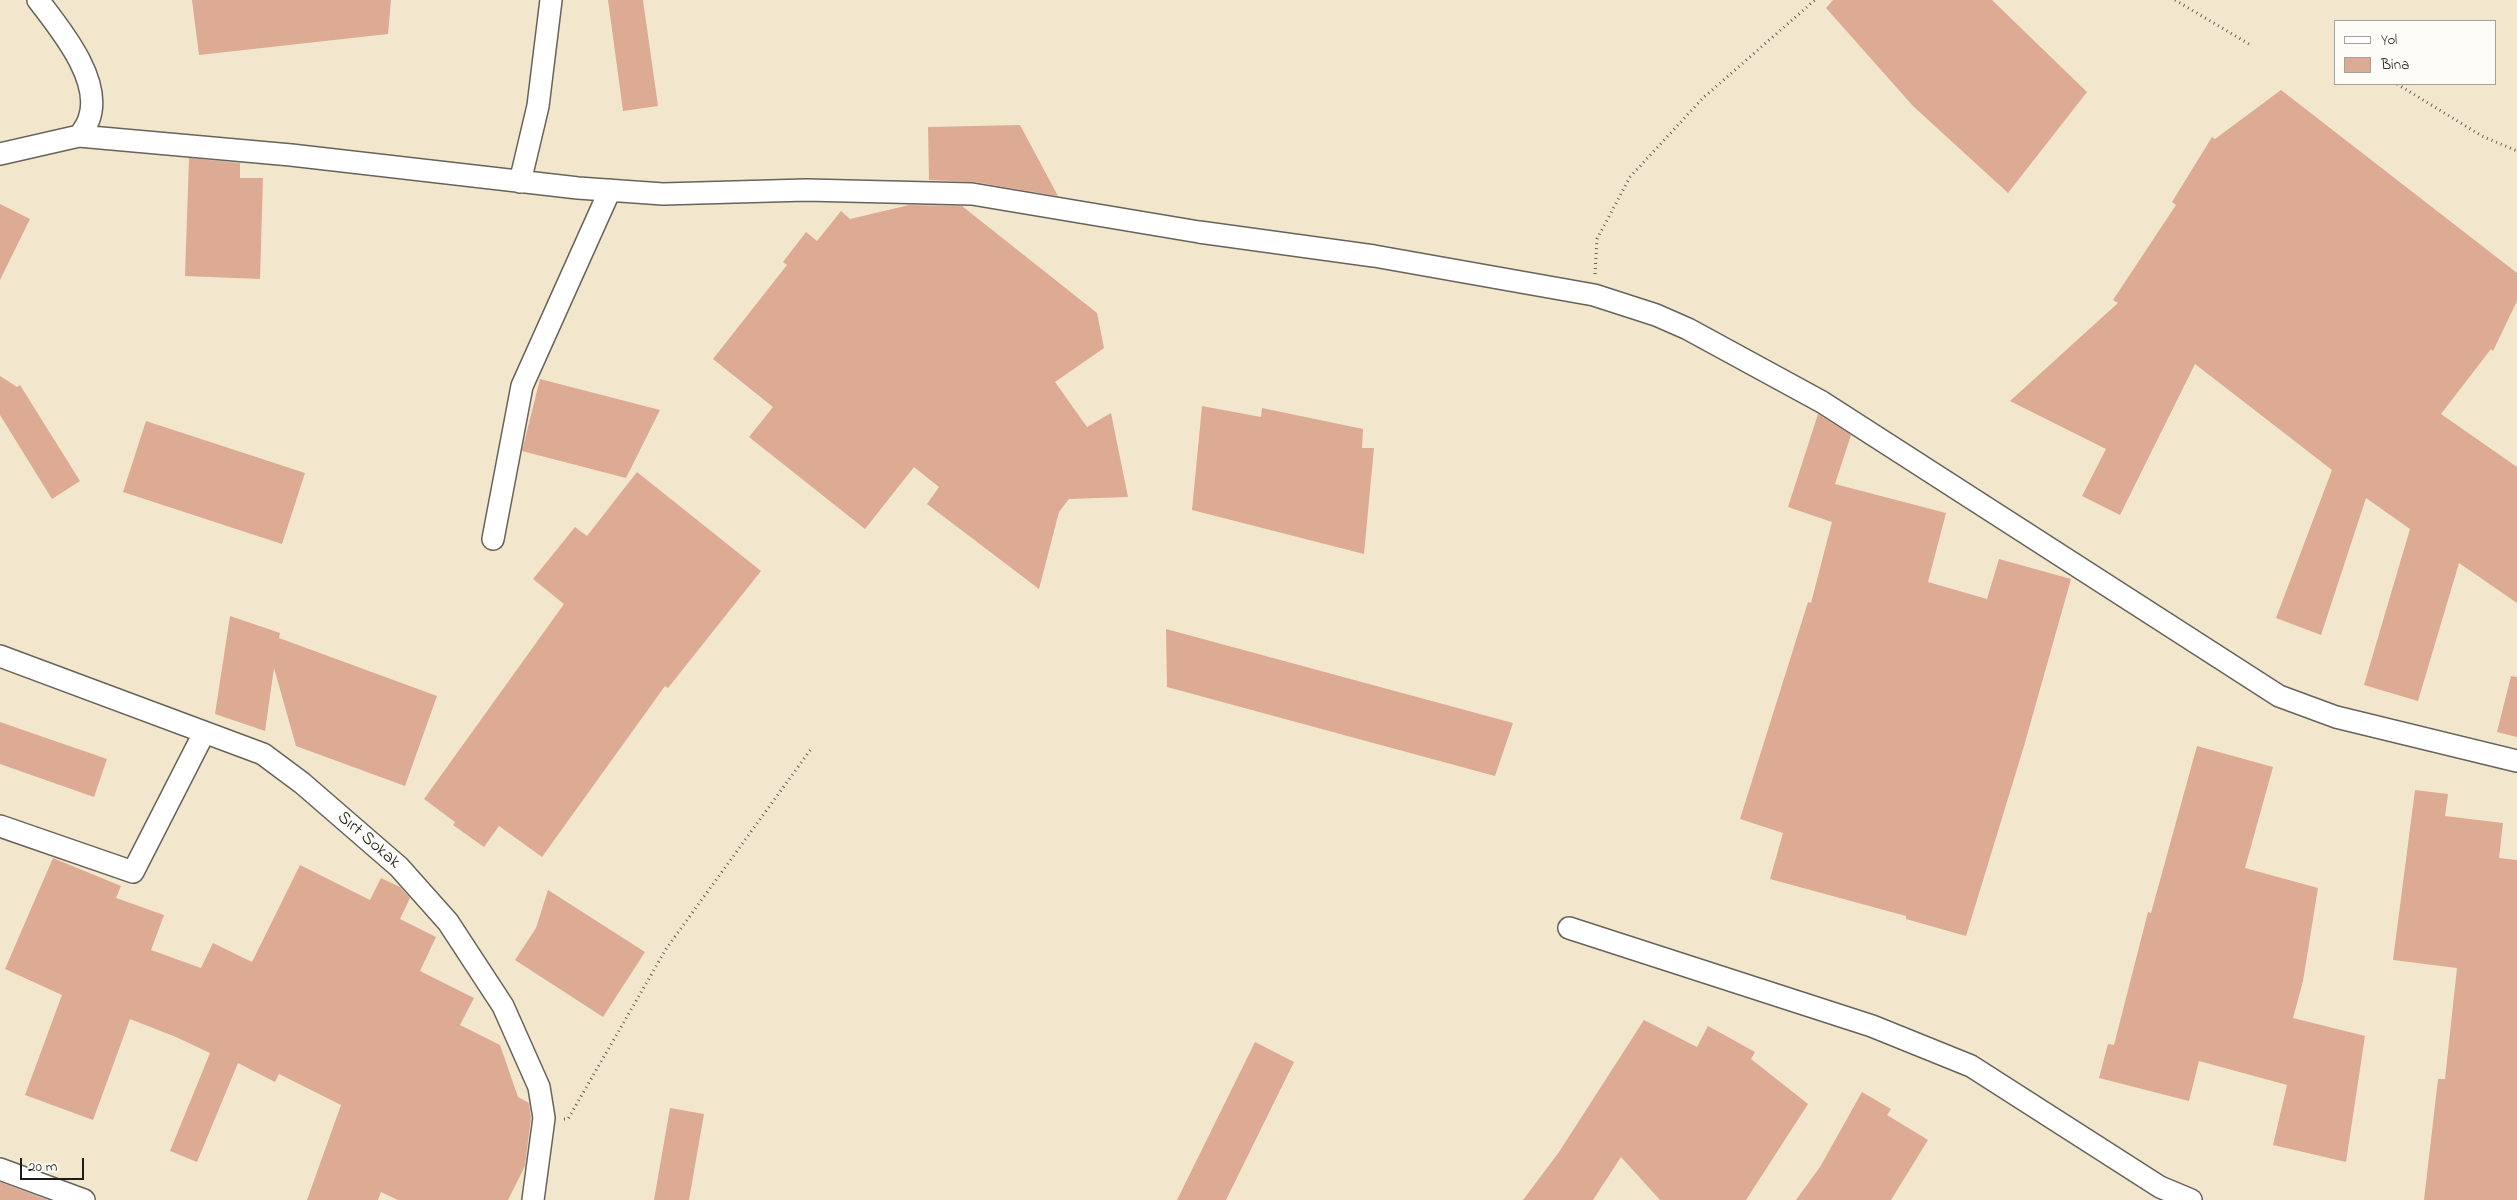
<!DOCTYPE html>
<html>
<head>
<meta charset="utf-8">
<style>
  body { margin:0 }
  #map { position:relative; width:2517px; height:1200px; overflow:hidden; background:#f2e7cd; font-family:"Indie Flower",sans-serif }
  canvas { display:block }
  .legend { position:absolute; left:2334px; top:20px; width:162px; height:65px; box-sizing:border-box; background:#fdfcf7; border:1px solid #a3a29f; margin:0; padding:6px 9px; list-style:none; font-size:15px; color:#1c1c1c }
  .legend li { display:flex; align-items:center; gap:10px; height:25px }
  .legend b { width:25px; border:1px solid #a3a29f }
  .scale { position:absolute; left:20px; top:1158px; width:64px; height:22px; box-sizing:border-box; border:2px solid #1c1c1c; border-top:0; padding-left:6px; font-size:15px; line-height:18px; white-space:nowrap; color:#1c1c1c; -webkit-text-stroke:4px #fdfcf7; paint-order:stroke }
</style>
</head>
<body>
<div id="map">
<canvas width="2517" height="1200"></canvas>
<ul class="legend">
<li><b style="height:6px;background:#fff"></b>Yol</li>
<li><b style="height:14px;background:#ddaa94"></b>Bina</li>
</ul>
<div class="scale">20 m</div>
</div>
<script>
const c = document.querySelector('canvas').getContext('2d');
c.lineJoin = 'round';
function fill(path, color) {
  c.fillStyle = color;
  c.fill(path, 'evenodd');
}
function trace(path, color, width, dash) {
  c.strokeStyle = color;
  c.lineWidth = width;
  c.lineCap = dash ? 'butt' : 'round';
  c.setLineDash(dash || []);
  c.stroke(path);
}
function label(font, color, halo, rows, align = 'center') {
  c.font = font + ' "Indie Flower",sans-serif';
  c.lineWidth = 4.5;
  c.setLineDash([]);
  c.textBaseline = 'middle';
  c.strokeStyle = halo;
  c.fillStyle = color;
  for (const [text, x, y, turn = 0] of rows) {
    c.save();
    c.translate(x, y);
    c.rotate((+turn || 0) * Math.PI / 180);
    c.textAlign = isNaN(turn) ? turn : align;
    if (halo) c.strokeText(text, 0, 0);
    c.fillText(text, 0, 0);
    c.restore();
  }
}
fill(new Path2D(`
  M192 0H391L388 34 199 55Z
  M608 0H643L658 106 623 111Z
  M1833 0H1992L2087 92 2008 193 1913 106 1826 8Z
  M2281 90 2517 273V301L2493 351 2491 349 2441 414 2517 467V603L2459 563 2418 701 2364 685 2410 529 2366 498 2321 635 2276 618 2332 470 2195 364 2120 515 2082 496 2106 449 2010 401 2118 303 2113 300 2176 205 2172 202 2212 137 2215 139Z
  M1020 125 1058 196 974 182 929 180 928 127Z
  M189 158 240 163V178H263L260 279 185 276Z
  M0 204 30 219 0 280Z
  M909 205 962 206 1097 313 1104 348 1055 382 1087 427 1111 413 1128 497 1069 499 1059 512 1039 589 927 504 939 487 914 467 865 529 749 437 773 407 713 359 787 265 783 262 806 232 817 241 841 211 850 219Z
  M0 376 17 387 20 385 80 481 52 499 0 415Z
  M540 379 660 410 626 478 522 451Z
  M1202 406 1261 417 1262 408 1363 429 1362 448H1374L1364 554 1192 510Z
  M1818 414 1851 435 1835 484 1946 513 1928 582 1987 599 1999 559 2071 579 2024 746 1966 936 1906 919V916L1770 879 1783 833 1740 819 1808 602 1811 603 1832 522 1788 507Z
  M146 421 305 473 282 544 123 492Z
  M637 472 761 571 668 688 665 686 542 857 499 826 484 847 453 825 455 822 424 799 564 604 533 579 575 527 587 536Z
  M230 616 280 633 279 638 437 696 405 786 296 746 274 668 265 731 215 714Z
  M1166 629 1513 723 1495 776 1167 687Z
  M2511 676 2517 677V737L2497 732Z
  M0 722 107 759 94 797 0 764Z
  M2197 746 2273 767 2245 868 2318 888 2303 981 2293 1018 2365 1036 2346 1162 2273 1145 2287 1085 2199 1061 2189 1101 2099 1078 2108 1044 2114 1045 2148 912 2151 913Z
  M2415 790 2448 794 2445 816 2503 823 2499 858 2517 860V1200H2424L2438 1079H2445L2457 968 2393 960Z
  M53 858 121 886 116 898 164 915 151 950 201 968 213 943 252 962 300 865 370 900 381 878 400 887 410 898 400 919 436 937 420 971 474 998 460 1025 500 1045 518 1097 529 1103 531 1118 525 1166 508 1200H398L381 1192 378 1200H307L341 1105 279 1074 275 1082 238 1063 197 1162 170 1151 210 1053 176 1037 130 1019 93 1120 25 1095 62 995 5 969Z
  M548 890 645 952 603 1017 515 960 536 928Z
  M1644 1020 1697 1047 1708 1026 1755 1052 1751 1059 1808 1104 1746 1200H1660L1621 1157 1593 1200H1523L1559 1152Z
  M1255 1042 1294 1062 1226 1200H1177Z
  M1862 1092 1891 1109 1887 1115 1928 1140 1891 1200H1796L1820 1167Z
  M670 1108 704 1114 689 1200H654Z
  M0 1182 48 1200H0Z`), '#ddaa94');
const street = new Path2D(`
  M38 0C60 29 103 80 89 119 87 125 83 131 79 136
  M0 154 79 136 291 155 578 188 663 194 806 190 972 194 1199 232 1374 256 1594 295 1656 315 1688 329 1822 402 2279 696 2336 717 2517 761
  M520 182 538 106 551 0
  M493 539 522 386 610 190
  M0 656 263 754 302 783 399 867 448 922 503 1006 539 1087 544 1118 533 1200
  M0 826 133 872 204 733
  M1569 928 1872 1026 1971 1066 2160 1187 2191 1200
  M0 1169 84 1200`);
trace(street, '#67635a', 24);
trace(new Path2D(`
  M2175 0 2249 44
  M2397 84 2482 136 2517 151
  M1595 274 1597 239 1630 177 1703 98 1815 0
  M564 1119H568L666 949 811 749`), '#67635a', 3, [1, 4]);
trace(street, '#fff', 21);
label('18px', '#1c1c1c', '#fdfcf7', [
  ["Sırt Sokak",368,841,41]
]);
</script>
</body>
</html>
